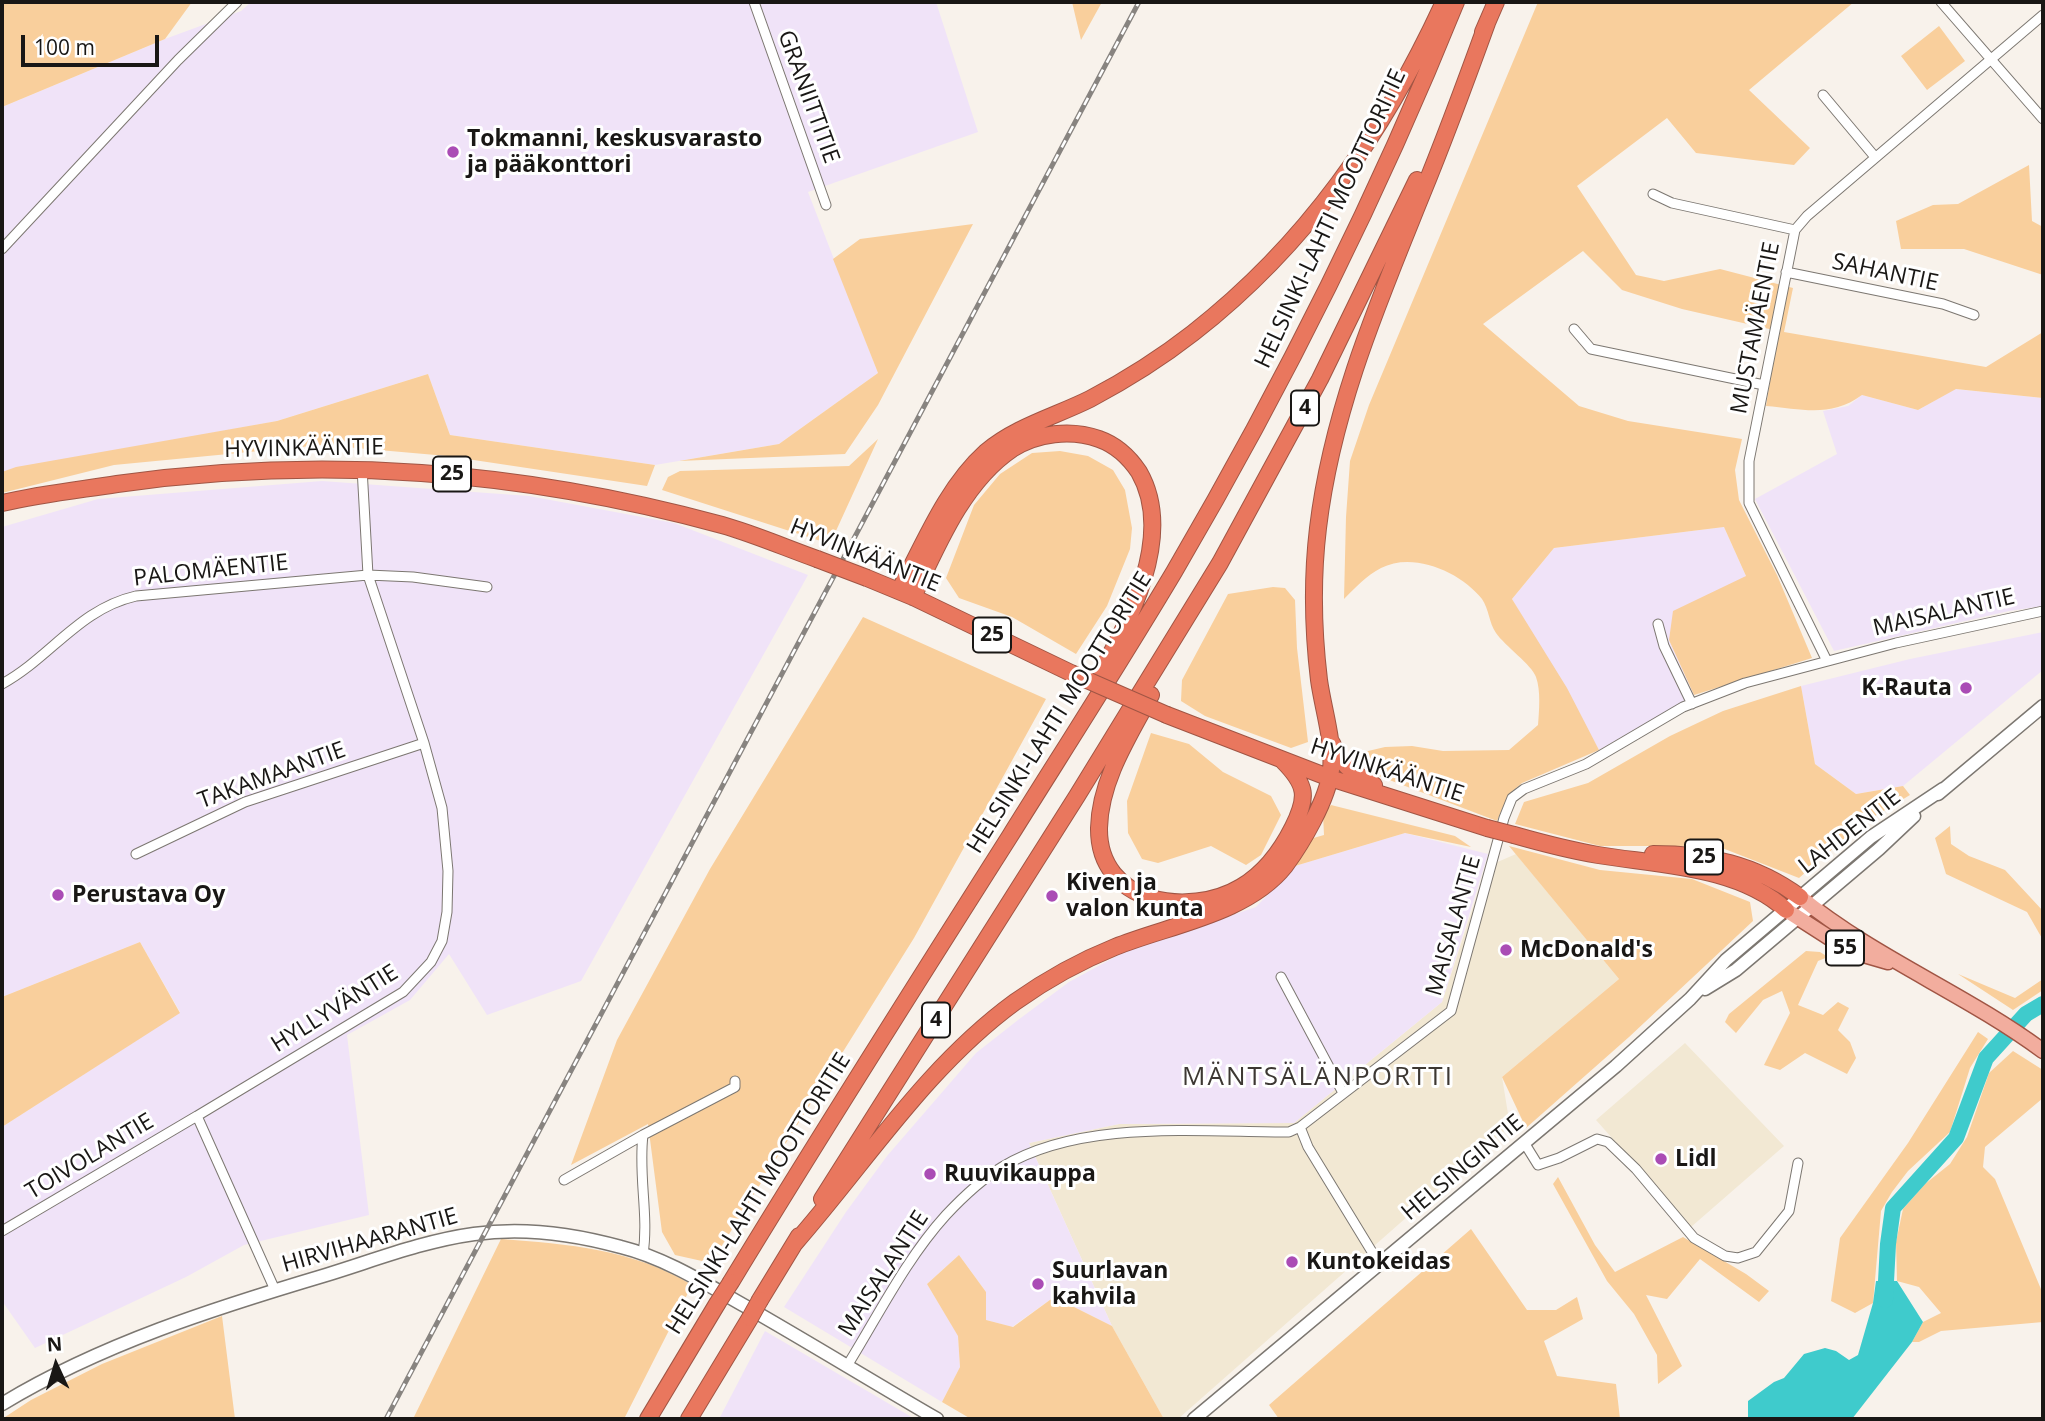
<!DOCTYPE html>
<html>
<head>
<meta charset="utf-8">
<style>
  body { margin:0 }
  #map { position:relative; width:2045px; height:1421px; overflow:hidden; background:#f8f2eb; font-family:"Open Sans",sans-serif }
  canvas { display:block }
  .frame { position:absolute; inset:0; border:4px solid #191715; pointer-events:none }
  .north { position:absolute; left:21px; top:1330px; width:70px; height:70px; -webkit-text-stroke:5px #fff; paint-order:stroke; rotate:356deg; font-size:19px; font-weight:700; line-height:28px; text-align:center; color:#191715 }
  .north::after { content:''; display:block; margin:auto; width:24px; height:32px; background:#191715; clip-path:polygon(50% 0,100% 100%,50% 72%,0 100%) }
  .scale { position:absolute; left:21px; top:35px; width:138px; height:32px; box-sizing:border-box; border:4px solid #191715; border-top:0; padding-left:9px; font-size:21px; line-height:24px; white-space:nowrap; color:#191715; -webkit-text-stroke:5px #fff; paint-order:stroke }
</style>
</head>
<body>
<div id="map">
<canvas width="2045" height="1421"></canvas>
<div class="frame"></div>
<div class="north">N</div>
<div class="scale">100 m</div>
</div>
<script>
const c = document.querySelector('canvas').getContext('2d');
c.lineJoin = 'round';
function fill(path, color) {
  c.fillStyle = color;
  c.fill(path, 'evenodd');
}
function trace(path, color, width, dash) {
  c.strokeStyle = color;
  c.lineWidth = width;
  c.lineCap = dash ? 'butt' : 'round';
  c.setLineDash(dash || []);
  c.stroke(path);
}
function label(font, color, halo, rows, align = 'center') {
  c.font = font + ' "Open Sans",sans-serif';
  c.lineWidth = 6;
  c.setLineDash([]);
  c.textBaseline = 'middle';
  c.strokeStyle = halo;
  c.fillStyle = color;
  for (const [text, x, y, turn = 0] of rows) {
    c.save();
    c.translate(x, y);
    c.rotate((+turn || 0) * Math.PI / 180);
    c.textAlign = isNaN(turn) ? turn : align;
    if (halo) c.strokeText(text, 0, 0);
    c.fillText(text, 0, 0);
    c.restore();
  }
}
fill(new Path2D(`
  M1516 854 1619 979 1502 1077 1510 1126 1178 1419H1164L1112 1326 1029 1143 1119 1124 1294 1123 1442 1002 1486 867Z
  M1685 1043 1784 1146 1691 1227 1596 1120Z`), '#f2e8d3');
fill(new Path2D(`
  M251 2H936L978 132 808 192 878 373 779 444 655 465 450 435 428 374 277 421 2 472V107L165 39 241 11Z
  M1955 389 2043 398V606L2009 611 1834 651 1755 499 1837 454 1823 411 1848 406 1862 395 1918 410Z
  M322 481 529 496 674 523 808 575 581 981 487 1015 449 954 410 1000 347 1035 369 1215 244 1245 186 1277 35 1348 2 1301V1127L180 1012 140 942 2 997V527L98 499Z
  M1724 527 1746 576 1669 640 1694 695 1599 750 1512 599 1554 548Z
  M2043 632V670L1903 786 1856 794 1815 764 1801 686 1910 659Z
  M1405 833 1488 854 1442 1002 1294 1123 1119 1124 1029 1143 1112 1326 1054 1297 1012 1327 986 1320V1292L959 1255 927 1284 958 1335 960 1367 942 1402 784 1307 846 1212 887 1156 976 1053 1018 1020 1069 982 1124 952 1256 907 1295 866Z
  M765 1331 915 1419H719Z`), '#f0e3f8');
fill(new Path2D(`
  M2 2H192L165 39 2 107Z
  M1072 2H1102L1081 40Z
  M1538 2H1854L1749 90 1810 148 1794 165 1696 153 1667 118 1577 186 1636 275 1664 281 1720 269 1793 288 1784 332 1986 367 2043 332V398L1956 389 1918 410 1862 395C1831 418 1802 409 1766 406L1778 331 1682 309 1622 290 1583 251 1483 324 1579 406 1628 421 1742 439 1735 470 1739 500 1777 575 1812 658 1694 695 1669 640 1673 611 1746 576 1724 527 1554 548 1512 599 1567 688 1599 750 1522 783 1508 795 1497 821 1371 773 1347 756 1385 747 1412 746 1443 751 1509 750 1538 725C1539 711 1541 691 1536 677 1532 665 1505 646 1496 633 1489 623 1489 609 1482 599 1461 572 1413 551 1381 568 1367 575 1355 588 1344 599L1346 517 1350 461 1369 405Z
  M1939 26 1965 61 1927 90 1901 56Z
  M2029 165 2032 221 2043 227V275L1964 249H1901L1896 221 1933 205 1958 204Z
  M973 224 878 405 845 454 679 461 779 444 878 373 833 259 860 239Z
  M428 374 450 435 655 465 647 486 447 456 322 445 114 465 2 493V472L16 467 277 421Z
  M878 439 830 544 662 490 668 477 680 471 849 466Z
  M1060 451 1088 456 1113 470 1125 490 1132 528 1130 549 1107 606 1076 654 1012 617 959 598 946 578 974 505 1000 474 1032 453Z
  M1273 587 1285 588 1295 600 1297 648 1308 742 1291 748 1205 716 1181 701 1182 680 1228 594Z
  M863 617 1046 699 914 938 711 1263 675 1255 662 1232 648 1124 571 1165 617 1040 710 869Z
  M1801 686 1815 764 1856 794 1903 786 1910 795 1860 825 1799 878 1717 846H1600L1515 824 1524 802 1588 783 1670 736 1723 711Z
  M1151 733 1189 744 1223 772 1271 796 1281 815 1261 855 1246 865 1211 846 1158 863 1142 859 1128 833 1127 801Z
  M1331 805 1455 836 1471 847 1405 833 1295 866 1310 839 1324 835 1323 814Z
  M1950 826 1951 844 1969 856 2005 870 2043 911V940L2027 912 1946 874 1935 838Z
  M1509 846 1600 870 1692 879 1750 902 1753 921 1629 1037 1526 1128 1502 1077 1619 979Z
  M140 942 180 1013 2 1127V997Z
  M1806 951 1820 952 1828 957 1818 961 1798 1005 1823 1015 1838 1002 1849 1008 1838 1030 1850 1042 1856 1058 1847 1074 1805 1053 1780 1070 1764 1065 1790 1013 1782 991 1763 1000 1736 1033 1725 1022 1729 1014Z
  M1958 974 2015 998 2043 979V990L2013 1010Z
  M1978 1032 1988 1039 1970 1068 1950 1132 1908 1171 1892 1192 1881 1211 1873 1303 1855 1313 1831 1301 1840 1238 1908 1143Z
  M2013 1051 2043 1070V1098L1985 1147 1983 1167 1995 1179 2043 1294V1322L1941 1331 1919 1342H1912L1923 1322 1941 1313 1919 1287 1897 1281 1896 1242 1903 1209 1925 1184 1950 1164 1967 1137 1989 1073Z
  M1558 1177 1595 1245 1615 1272 1683 1237 1746 1274 1769 1291 1759 1302 1700 1259 1667 1299 1646 1295 1682 1366 1658 1384 1657 1355 1634 1314 1607 1281 1553 1184Z
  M1471 1229 1527 1310H1556L1577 1297 1583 1319 1544 1341 1557 1376 1616 1384 1620 1419H1279L1269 1405Z
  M501 1239C568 1244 633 1249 692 1285L624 1419H413Z
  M959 1255 986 1292V1320L1013 1327 1054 1297 1112 1326 1164 1419H971L942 1402 960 1367 958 1336 927 1284Z
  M222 1316 235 1419H2L31 1400 102 1364Z`), '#f9cf9c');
fill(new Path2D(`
  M1876 1281H1897L1923 1322 1912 1342 1852 1419H1748V1401L1774 1382 1784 1378 1804 1354 1825 1348 1836 1351 1849 1360 1858 1355 1873 1303Z`), '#3fcbcc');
trace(new Path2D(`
  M1885 1300 1888 1244 1893 1208 1956 1138 1986 1058 2026 1014 2043 1004`), '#3fcbcc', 16);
const street = new Path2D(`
  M754 2 826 205
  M1941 2 2043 119
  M1823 95 1875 157
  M1653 194 1672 203 1795 230
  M2 249 178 60 237 2
  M1786 272 1943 304 1974 315
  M1574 329 1591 349 1764 385
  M1658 624 1664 646 1692 704
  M1827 661 1749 503V461L1795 230 1807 216 2043 15
  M2 684C51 657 79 609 136 596L368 575 413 577 487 587
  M136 854 245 802 424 743
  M1281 977 1343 1093
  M1300 1127 1308 1147 1380 1265
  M1525 1144 1538 1165 1559 1158 1597 1139 1608 1142 1636 1169 1694 1238 1725 1256 1738 1258 1756 1252 1789 1211 1798 1163
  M564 1180 643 1135
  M2 1231 197 1116
  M643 1254C649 1215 638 1175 643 1135L735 1087V1081
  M275 1290 197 1116 403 992 431 962 442 941 447 912 448 871 442 808 424 743 368 575 362 468
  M847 1366C878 1316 906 1259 946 1215 962 1198 982 1179 1002 1167 1081 1119 1199 1132 1289 1132L1300 1127 1451 1011 1504 818 1512 798 1524 789 1586 764 1683 707 1745 683 1896 643 2043 611`);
const secondary = new Path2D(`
  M1938 794 2043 706
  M1705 989 1736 970 1879 849 1914 816
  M2 1404C101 1344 215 1308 326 1275 375 1260 423 1241 474 1234 522 1227 574 1234 621 1247 665 1258 706 1284 745 1306 810 1343 873 1382 937 1419
  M1194 1419 1616 1066 1690 999 1726 960 1871 837 1943 789`);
const primary = new Path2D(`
  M1800 897C1875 958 1966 994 2043 1051
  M1786 910 1850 951 1888 962`);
const highway = new Path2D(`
  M1483 32 1496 2
  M2 503C40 494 78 490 117 484 324 455 520 470 722 525 754 534 786 548 817 559
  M867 578 913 597 1071 673
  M899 591C924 544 946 488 986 452 1015 427 1056 416 1090 399 1126 380 1161 358 1193 333 1307 244 1384 132 1444 2
  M913 597C937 546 963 482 1012 449 1037 433 1071 429 1099 439 1116 445 1129 457 1139 472 1176 536 1128 624 1096 681
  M1151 695C1129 736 1100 780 1099 828 1098 904 1189 918 1241 887 1265 873 1281 851 1293 827 1308 797 1307 785 1283 761
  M1167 715 1330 778 1487 828
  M1332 743C1339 763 1356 776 1374 785
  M1514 835C1542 843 1569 850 1598 855 1658 865 1739 866 1786 910
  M1653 854C1708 854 1755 864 1800 897
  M822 1199 1077 796 1220 563 1320 379 1417 180
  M795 1243C866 1162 926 1067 1015 1002 1046 980 1080 961 1115 947 1169 925 1247 914 1285 866 1302 843 1328 799 1331 770 1334 741 1323 709 1319 680 1313 630 1312 578 1318 528 1332 410 1378 303 1422 194 1445 138 1466 81 1487 23
  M731 1282C822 1132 916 984 1010 836 1065 748 1121 661 1174 572 1281 389 1377 198 1456 2
  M760 1300 799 1236
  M648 1419 717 1304
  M689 1419 750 1318`);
trace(street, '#7c7771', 11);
trace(secondary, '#7c7771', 15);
trace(primary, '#a05544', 17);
trace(highway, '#a05544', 18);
trace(street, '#fff', 9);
trace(secondary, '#fff', 12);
trace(primary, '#f2ad9e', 14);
trace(highway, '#e9775e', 16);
const rail = new Path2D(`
  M386 1419 1139 2`);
trace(rail, '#888480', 5);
trace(rail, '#fff', 2.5, [8]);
const highwayBridge = new Path2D(`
  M817 559 867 578
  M1071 673 1167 715
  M1487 828 1514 835
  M717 1304 731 1282
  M750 1318 760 1300`);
trace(highwayBridge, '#a05544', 18, []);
trace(highwayBridge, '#e9775e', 16);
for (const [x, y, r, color] of [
  [453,152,7,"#aa4cb5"],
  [1966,688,7,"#aa4cb5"],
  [58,895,7,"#aa4cb5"],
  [1052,896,7,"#aa4cb5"],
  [1506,950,7,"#aa4cb5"],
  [1661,1159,7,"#aa4cb5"],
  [930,1174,7,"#aa4cb5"],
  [1292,1262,7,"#aa4cb5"],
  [1038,1284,7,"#aa4cb5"]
]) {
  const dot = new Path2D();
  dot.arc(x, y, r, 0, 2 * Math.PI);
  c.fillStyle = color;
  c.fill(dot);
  trace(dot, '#fff', 2.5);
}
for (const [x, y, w] of [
  [1305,408,28],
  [452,474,38],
  [992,635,38],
  [1704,857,38],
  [1845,948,38],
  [936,1020,28]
]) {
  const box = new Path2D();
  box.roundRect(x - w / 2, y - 17.5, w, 35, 5);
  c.fillStyle = '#fff';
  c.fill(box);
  trace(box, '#191715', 2);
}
label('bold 21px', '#191715', null, [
  ["4",1305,408],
  ["25",452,474],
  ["25",992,635],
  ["25",1704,857],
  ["55",1845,948],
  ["4",936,1020]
]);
label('23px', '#191715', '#fff', [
  ["GRANIITTITIE",808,97,70],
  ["HELSINKI-LAHTI MOOTTORITIE",1331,219,-65],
  ["SAHANTIE",1885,273,12],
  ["MUSTAMÄENTIE",1756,328,-79],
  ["HYVINKÄÄNTIE",304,449,-1],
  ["HYVINKÄÄNTIE",865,556,22],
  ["PALOMÄENTIE",211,571,-6],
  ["MAISALANTIE",1944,613,-13],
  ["HELSINKI-LAHTI MOOTTORITIE",1060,713,-58],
  ["HYVINKÄÄNTIE",1387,771,18],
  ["TAKAMAANTIE",272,776,-20],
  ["LAHDENTIE",1850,832,-38],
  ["MAISALANTIE",1454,926,-74],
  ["HYLLYVÄNTIE",335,1009,-32],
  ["TOIVOLANTIE",90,1157,-31],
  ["HELSINGINTIE",1463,1168,-40],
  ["HELSINKI-LAHTI MOOTTORITIE",759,1194,-58],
  ["HIRVIHAARANTIE",370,1241,-16],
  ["MAISALANTIE",884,1274,-57]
]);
label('bold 23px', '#191715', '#fff', [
  ["Tokmanni, keskusvarasto",467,139],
  ["ja pääkonttori",467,165],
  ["K-Rauta",1952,688,"right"],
  ["Kiven ja",1066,883],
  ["valon kunta",1066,909],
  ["Perustava Oy",72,895],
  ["McDonald's",1520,950],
  ["Lidl",1675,1159],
  ["Ruuvikauppa",944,1174],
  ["Kuntokeidas",1306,1262],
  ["Suurlavan",1052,1271],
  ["kahvila",1052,1297]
], 'left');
c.letterSpacing = '2px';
label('26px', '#3d3833', '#fff', [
  ["MÄNTSÄLÄNPORTTI",1318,1078]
]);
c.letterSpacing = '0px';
</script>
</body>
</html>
